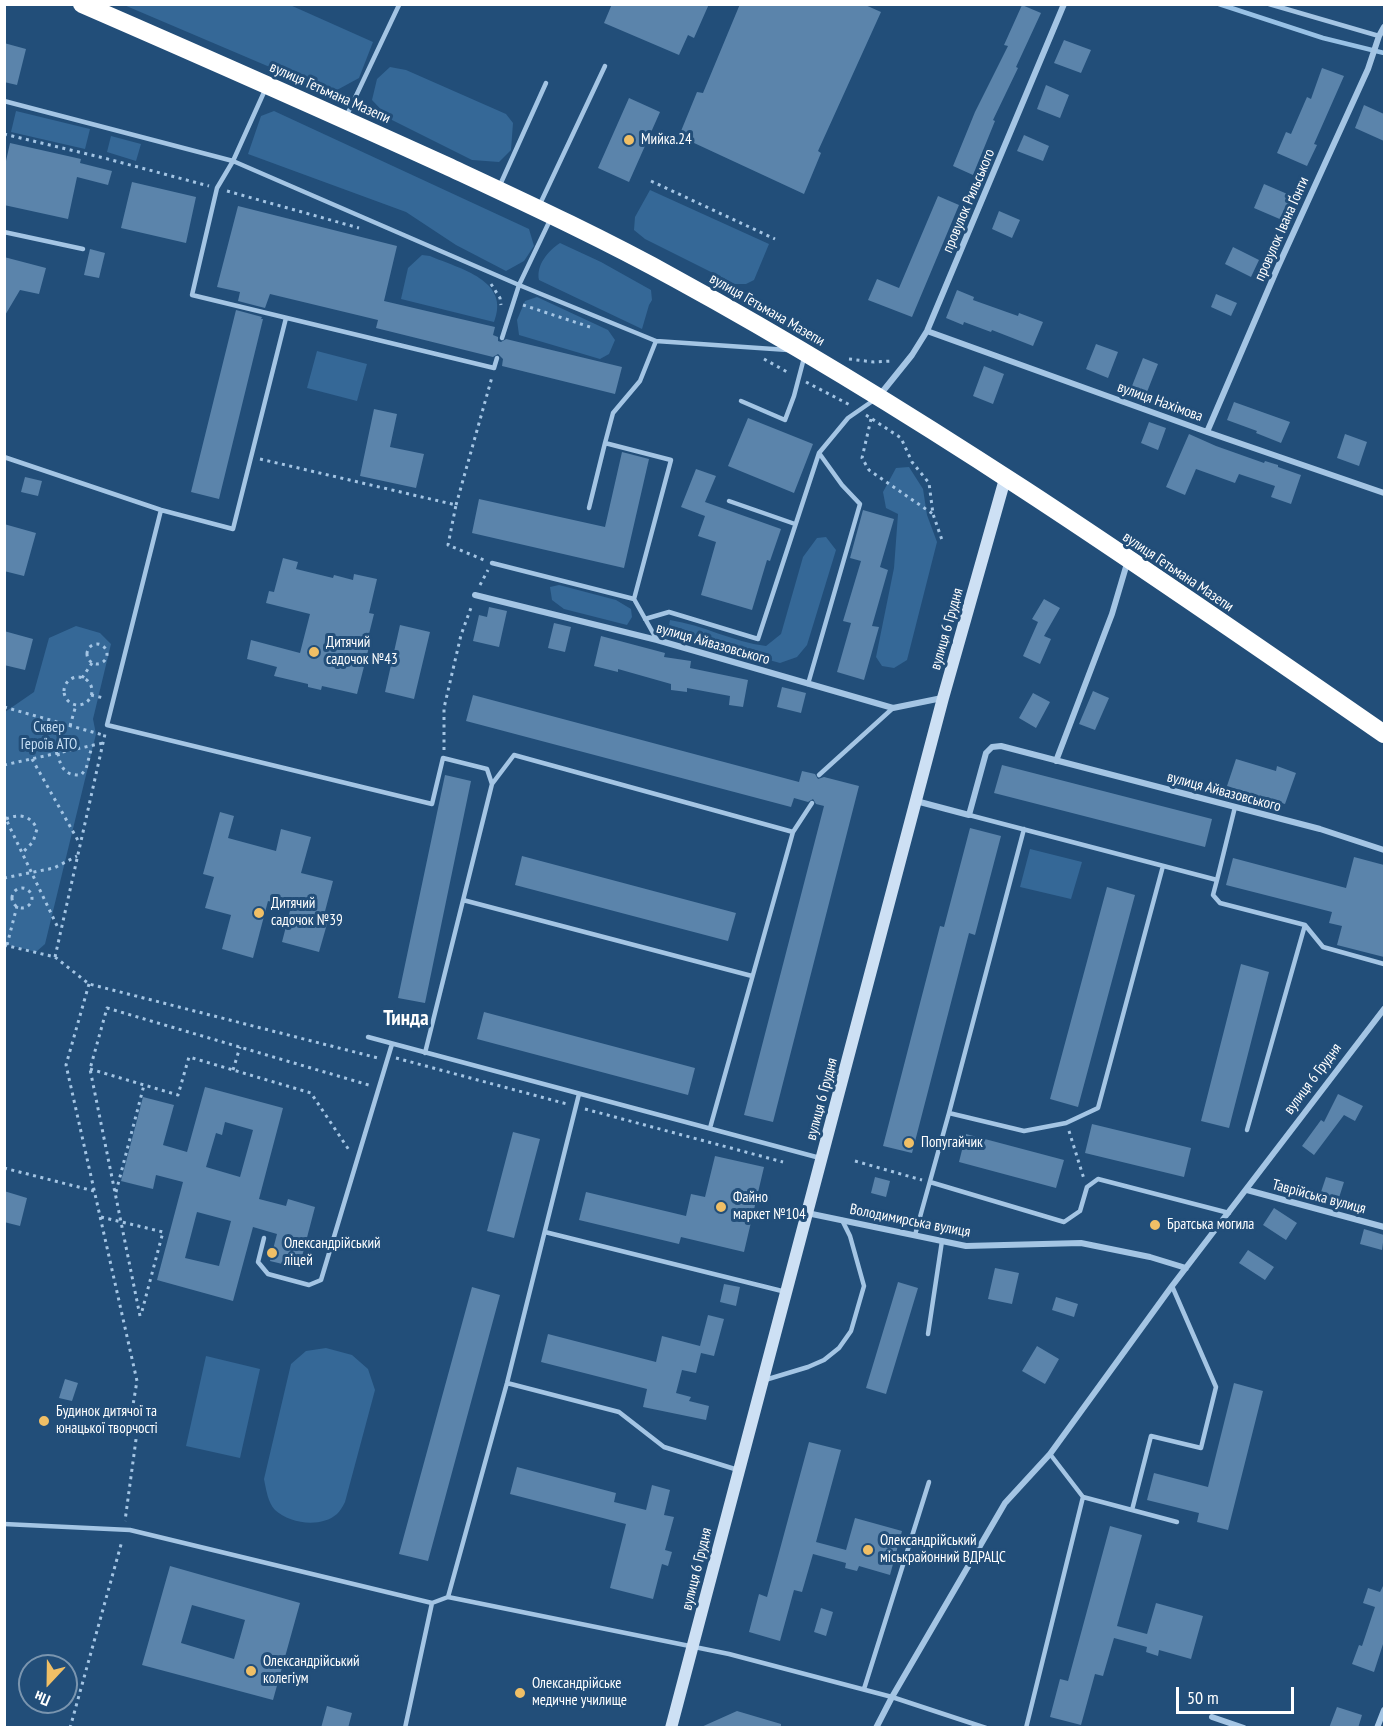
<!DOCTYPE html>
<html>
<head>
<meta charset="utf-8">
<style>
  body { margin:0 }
  #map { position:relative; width:1389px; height:1732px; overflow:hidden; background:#224e79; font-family:"PT Sans Narrow",sans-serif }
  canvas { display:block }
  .frame { position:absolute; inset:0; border:6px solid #fff; pointer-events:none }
  .north { position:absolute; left:18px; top:1654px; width:60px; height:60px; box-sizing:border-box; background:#224e79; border:2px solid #7a95af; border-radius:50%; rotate:202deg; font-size:16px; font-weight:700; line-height:24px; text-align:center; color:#fff }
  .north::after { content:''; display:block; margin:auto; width:21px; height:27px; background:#f0bf66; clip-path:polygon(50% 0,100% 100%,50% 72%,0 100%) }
  .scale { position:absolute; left:1176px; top:1687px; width:118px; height:27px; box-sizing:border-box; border:3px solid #fff; border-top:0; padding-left:8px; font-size:18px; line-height:21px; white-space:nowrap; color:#fff; -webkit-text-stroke:4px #224e79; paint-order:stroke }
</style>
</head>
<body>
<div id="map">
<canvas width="1389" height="1732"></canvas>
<div class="frame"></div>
<div class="north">Пн</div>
<div class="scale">50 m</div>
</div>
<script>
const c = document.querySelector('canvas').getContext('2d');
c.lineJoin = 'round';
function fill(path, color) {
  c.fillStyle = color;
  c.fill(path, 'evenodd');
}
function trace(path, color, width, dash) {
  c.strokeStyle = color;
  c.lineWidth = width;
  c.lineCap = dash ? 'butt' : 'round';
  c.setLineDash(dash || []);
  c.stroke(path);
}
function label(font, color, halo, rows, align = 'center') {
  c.font = font + ' "PT Sans Narrow",sans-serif';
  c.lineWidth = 6;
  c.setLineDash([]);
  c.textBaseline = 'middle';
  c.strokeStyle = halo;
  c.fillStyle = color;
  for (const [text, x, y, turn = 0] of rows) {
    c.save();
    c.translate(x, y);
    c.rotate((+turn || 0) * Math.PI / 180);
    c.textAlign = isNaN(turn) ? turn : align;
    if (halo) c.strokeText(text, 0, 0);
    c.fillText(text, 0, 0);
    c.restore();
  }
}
fill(new Path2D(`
  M124 5H290L373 42 359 78 337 90 312 85Z
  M390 67 406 70 506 114 513 123 511 150 499 162 472 160 390 119 372 100 377 79Z
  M16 111 90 129 85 149 11 132Z
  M274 111 529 229 534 246 524 261 506 271 456 245 406 212 248 154 261 116Z
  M111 136 141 144 136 161 107 152Z
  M650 190 769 244 754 280 746 284H735L645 239 634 230 635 217Z
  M560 243 601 262 651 290 652 300 649 305 642 329 539 280C536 265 548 251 560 243Z
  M422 255 430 256C460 269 511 280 494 322L401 299 408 268Z
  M537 297 608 330 615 340 609 354 600 359 519 335 517 320 525 301Z
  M317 351 367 364 357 401 307 388Z
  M909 467 923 489 927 515 937 542 907 660 894 668 882 666 876 657 894 568 898 514 886 508 883 492 896 468Z
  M826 537 836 550 807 645 797 657 780 663 678 635 669 626 670 620C703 625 733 642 766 646L781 634 803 557 817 538Z
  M559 585 616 600 631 609 632 617 627 625 564 609 552 600 550 587Z
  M76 626 100 633 111 644 93 719 96 734 45 944 36 952 5 944V712L34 692 49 638Z
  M1030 849 1082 862 1071 899 1020 887Z
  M326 1348 352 1355 368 1369 375 1390 345 1502C343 1506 340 1511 337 1514 321 1528 290 1524 275 1510 268 1503 266 1489 264 1479L291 1364 306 1351Z
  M206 1356 260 1369 240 1458 186 1446Z`), '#356897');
trace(new Path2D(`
  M1219 4 1323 38 1384 53`), '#98c1e5', 4.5);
fill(new Path2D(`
  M612 4H709L694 38 688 35 679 55 604 23Z
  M740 4H863L881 12 818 151 821 153 804 194 679 136 697 92 703 93Z
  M1022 5 1041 13 1016 67 1018 68 993 120 995 121 973 175 953 166 975 112 1008 46 1004 45Z
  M1064 40 1091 50 1081 73 1054 63Z
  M4 43 26 49 17 85 4 82Z
  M1322 68 1344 76 1314 144 1317 145 1307 166 1277 153 1286 132 1291 134 1307 97 1311 99Z
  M1046 85 1069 95 1060 118 1037 109Z
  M629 98 660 112 629 182 598 168Z
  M1364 105 1384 114V141L1355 128Z
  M1024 135 1049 146 1043 161 1017 151Z
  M10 143 81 159 80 163 112 171 108 185 77 177 68 219 4 205V170Z
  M132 182 196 197 186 243 121 228Z
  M1264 184 1292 196 1282 220 1254 208Z
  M938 196 959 205 912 317 868 300 877 279 899 288Z
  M238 206 397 246 384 301 495 327 493 335 498 337V341L501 342 506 339 622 367 615 394 502 366 503 359 498 354 493 357 376 328 378 320 270 294 265 308 238 301 240 292 217 287Z
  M999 211 1020 220 1012 238 992 229Z
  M1233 247 1259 260 1251 277 1225 264Z
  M90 249 105 253 99 278 84 275Z
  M4 257 46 268 39 294 20 290 4 317Z
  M957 290 974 297 973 300 1018 316 1019 313 1043 322 1033 346 992 330 991 332 964 322 963 325 946 318Z
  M1216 294 1237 303 1231 316 1211 307Z
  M236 310 262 317 261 319H263L219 499 191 492Z
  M1096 344 1118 352 1108 378 1086 369Z
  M1143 358 1158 364 1147 392 1132 386Z
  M984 366 1004 374 993 404 973 396Z
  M1234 402 1290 422 1281 443 1256 433 1257 431 1227 420Z
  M374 409 397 414 390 447 424 454 416 488 360 476Z
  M748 418 813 444 794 493 728 466Z
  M1149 422 1166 428 1158 450 1141 443Z
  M1189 434 1216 446 1264 463 1265 461 1278 465V467L1301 475 1291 504 1271 497 1275 486 1239 474 1235 483 1196 469 1185 495 1166 487Z
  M1345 434 1367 442 1359 466 1337 458Z
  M622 452 649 459 624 568 472 533 479 499 605 527Z
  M696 469 716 476 705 502 781 529 770 561 767 560 752 610 701 595 716 542 698 536 705 516 681 507Z
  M25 477 42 481 38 496 21 492Z
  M863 510 894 519 880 567 888 570 872 626 879 627 864 680 837 672 851 623 843 621 861 561 850 558Z
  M4 524 36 533 24 576 4 571Z
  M283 558 298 562 296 569 333 578 334 575 353 580 354 574 377 579 369 613 374 614 366 646 369 647 357 694 322 686 321 690 308 687V684L274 676 277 667 247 659 251 640 300 653 310 614 266 603 269 591 274 592Z
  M1044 599 1060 608 1044 636 1051 639 1040 664 1023 656 1038 622 1032 619Z
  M489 607 507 611 499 647 473 641 479 615 487 617Z
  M554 623 571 627 565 652 548 648Z
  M400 625 430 632 414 699 385 692Z
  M4 631 33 639 25 670 4 665Z
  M601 636 665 653 664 657 691 661 690 668 748 680 743 707 729 705 730 696 687 688V692L671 690V684L618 669V672L594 666Z
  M782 687 806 693 801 713 777 707Z
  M1093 691 1109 698 1095 730 1079 724Z
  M1033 693 1050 702 1036 728 1019 718Z
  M473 695 799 782 802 771 815 774 818 779 824 777 859 786 773 1122 744 1115 824 806 816 804 813 799 808 802 794 798 791 807 466 721Z
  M1236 759 1276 771 1277 766 1296 773 1285 804 1227 786Z
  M1002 765 1212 819 1205 847 994 793Z
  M445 775 471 781 425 1003 398 998Z
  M220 812 234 816 228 838 276 851 281 829 311 837 301 873 333 881 324 915 329 917 319 952 282 942 291 907 268 901 253 958 222 949 231 915 205 908 214 877 203 874Z
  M970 828 1001 836 975 935 969 933 912 1153 883 1146 940 926 944 927Z
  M522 856 736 913 728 941 515 885Z
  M1354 857 1384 865V957L1337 945 1342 926 1329 923 1332 912 1226 885 1233 858 1346 888Z
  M1107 887 1135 895 1078 1107 1050 1099Z
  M1241 964 1269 972 1229 1128 1201 1121Z
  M484 1012 695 1068 688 1095 477 1039Z
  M205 1087 283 1108 259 1199 286 1206 288 1199 315 1207 299 1268 270 1261 277 1234 253 1227 233 1301 157 1280 183 1182 156 1175 153 1189 121 1181 143 1097 174 1105 163 1145 187 1152ZM225 1122 253 1130 240 1177 206 1167 216 1133 222 1135ZM197 1212 231 1221 219 1266 185 1258Z
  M1338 1094 1363 1106 1355 1121 1344 1115 1314 1155 1302 1146 1321 1120 1324 1122Z
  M1092 1124 1191 1148 1184 1177 1085 1153Z
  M513 1132 540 1139 514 1238 487 1231Z
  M966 1134 1064 1160 1056 1188 959 1162Z
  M715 1156 764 1167 744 1252 681 1237 679 1244 579 1220 586 1192 686 1216 691 1194 705 1197Z
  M875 1177 890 1181 886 1197 871 1193Z
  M1326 1177 1344 1182 1337 1204 1319 1198Z
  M4 1191 27 1198 20 1226 4 1222Z
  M1274 1208 1297 1223 1286 1240 1263 1225Z
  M1364 1229 1384 1235 1382 1250 1360 1244Z
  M1248 1250 1274 1267 1265 1280 1239 1263Z
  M995 1268 1019 1273 1012 1304 988 1299Z
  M898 1282 918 1288 886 1394 866 1388Z
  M724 1284 740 1287 736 1306 720 1302Z
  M472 1287 500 1295 428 1561 399 1554Z
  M1056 1297 1078 1304 1074 1317 1052 1310Z
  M708 1315 724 1319 714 1356 701 1353 696 1373 682 1370 676 1393 691 1397 689 1401 709 1406 706 1420 643 1407 647 1389 541 1362 548 1334 656 1362 662 1336 700 1346Z
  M1037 1346 1059 1359 1045 1384 1022 1371Z
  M65 1379 78 1383 72 1401 59 1398Z
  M1234 1383 1263 1391 1228 1530 1197 1522 1199 1513 1147 1500 1154 1473 1208 1487Z
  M809 1442 841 1450 816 1542 846 1550 855 1518 902 1531 890 1575 859 1566 857 1571 845 1568 846 1563 813 1554 802 1592 794 1590 780 1641 749 1632 759 1594 767 1597Z
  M517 1467 616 1493 614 1502 646 1510 652 1485 670 1490 664 1515 674 1517 665 1550 672 1552 668 1566 662 1564 653 1599 610 1588 626 1524 510 1494Z
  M1110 1526 1142 1535 1117 1626 1147 1634 1156 1603 1203 1616 1191 1659 1159 1650 1158 1656 1146 1652 1147 1647 1114 1638 1103 1676 1095 1674 1081 1725 1050 1717 1060 1679 1068 1681Z
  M170 1566 300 1603 273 1700 142 1665ZM192 1605 245 1620 234 1659 181 1643Z
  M1383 1586 1384 1587V1641L1374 1672 1352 1664 1359 1645 1362 1646 1375 1607 1363 1603 1368 1588 1380 1592Z
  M821 1608 833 1612 826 1636 814 1632Z
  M327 1706 352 1713 348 1728H321Z
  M1337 1707 1362 1715 1358 1728H1329Z
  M737 1711 781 1724V1728H699Z`), '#5b84ab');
trace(new Path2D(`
  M4 134 104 158 209 186
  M651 181 775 239
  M227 191 359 228
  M491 284 500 298 501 305
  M523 305 593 328
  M764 359 789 373
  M849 359 874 362 893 361
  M806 382 850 405
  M866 415 901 438 912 462 929 483 933 514 942 540
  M871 419 862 458 869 470 933 514
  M260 459 456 505 448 545 484 560
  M456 505 492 377
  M480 585 488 570
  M87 654a10 10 0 1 1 20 0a10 10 0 1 1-20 0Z
  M64 691a14 14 0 1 1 28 0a14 14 0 1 1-28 0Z
  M82 678 92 663
  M91 695 104 698
  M4 707 103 735
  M70 726 76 705
  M444 750V708L461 635 472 605
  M58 753C60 768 66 776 81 775L86 769 92 746
  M32 759 80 844
  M4 765 103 743
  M4 815 59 930
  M6 819C20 813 31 816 37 829L33 842 22 853
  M4 878 54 868 77 856
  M12 898a10 10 0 1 1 20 0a10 10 0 1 1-20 0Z
  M4 945 55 957 89 984 378 1058
  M7 945 17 906
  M55 957 105 734
  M89 984 66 1065 137 1381 129 1429 137 1432 125 1521
  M396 1058 567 1104
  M90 1069 178 1095 189 1057 311 1093 349 1150
  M233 1070 240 1047
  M585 1109 783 1162
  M1069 1131 1084 1179
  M855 1161 922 1180
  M4 1168 94 1191
  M116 1192 144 1085
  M101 1217 163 1232 141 1315
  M140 1316 90 1069 107 1008 372 1086
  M70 1728 122 1541`), '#a4c5e4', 3, [3, 4.5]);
trace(new Path2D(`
  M1269 4 1379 36
  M265 90 233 161 217 188 192 295 494 368 497 358
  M4 101 233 161 519 285 656 341 788 350
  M346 117 399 5
  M500 185 546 83
  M540 204 605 66
  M4 232 83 249
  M502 338 519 285 551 218
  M741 401 785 420 794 396 804 358
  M605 443 613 413 640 381 656 341
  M4 457 161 510 233 529 286 318
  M729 501 795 524
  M589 508 605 443 671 460 634 599 657 640
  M161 510 107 725 432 804 443 758 487 769 492 784
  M492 563 634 599
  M645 619 669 612 758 639 819 453 848 418 874 400
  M808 684 860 504 842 485 819 453
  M819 775 893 708
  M969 815 1217 880 1213 895 1220 903 1305 925 1323 947 1384 964
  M1024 829 949 1113 1024 1131 1066 1123 1098 1108 1163 866
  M1217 880 1235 807
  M463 900 752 976
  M368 1037 820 1158
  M425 1053 492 784 514 755 793 832 812 803
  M710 1128 793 832
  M1247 1130 1305 925
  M930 1182 1064 1222 1080 1211 1087 1187 1098 1179 1229 1213
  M545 1232 786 1292
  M915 1235 949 1113
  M264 1238 258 1262 268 1274 309 1285 321 1280 392 1044
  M928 1334 942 1241
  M765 1380 808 1367 824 1360 839 1348 851 1331 864 1286 850 1236 842 1220
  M507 1383 619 1412 664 1447 738 1470
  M1083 1497 1177 1522
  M1132 1510 1151 1436 1201 1448 1216 1387 1172 1286
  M4 1524 130 1530 432 1603 448 1597 729 1654 892 1697 986 1728
  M448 1597 507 1383 579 1094
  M864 1689 929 1482
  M405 1728 432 1603
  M1026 1728 1083 1497 1050 1454`), '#a4c5e4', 4.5);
trace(new Path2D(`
  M927 331 1207 432 1384 493
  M879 396 912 355 927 331 1064 4
  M1207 432 1277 269 1368 69 1379 36 1384 27
  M475 595 657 640 893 708 942 698
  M1056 761 1112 614 1128 560
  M916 801 969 815 986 753 992 747 1001 746 1320 829 1384 850
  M1247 1190 1384 1227
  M807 1213 966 1246 1081 1243 1150 1257 1186 1268
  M1212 1717 1244 1728
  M876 1728 892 1697 1005 1503 1050 1454 1172 1286 1384 1009
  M1377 1728 1384 1710`), '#a4c5e4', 6);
trace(new Path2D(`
  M671 1728 943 698 1005 479`), '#cde0f4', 12);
trace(new Path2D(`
  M82 4C204 57 326 111 447 166 524 202 602 238 676 279 923 414 1154 575 1384 734`), '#fff', 18);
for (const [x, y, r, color] of [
  [629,140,6,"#f0bf66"],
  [314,652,6,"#f0bf66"],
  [259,913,6,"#f0bf66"],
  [909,1143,6,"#f0bf66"],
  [721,1207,6,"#f0bf66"],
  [1155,1225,6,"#f0bf66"],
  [272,1253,6,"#f0bf66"],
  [44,1421,6,"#f0bf66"],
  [868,1550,6,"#f0bf66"],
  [251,1671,6,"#f0bf66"],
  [520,1693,6,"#f0bf66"]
]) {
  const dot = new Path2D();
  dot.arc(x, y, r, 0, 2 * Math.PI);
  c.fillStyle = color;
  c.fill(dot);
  trace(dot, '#224e79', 2);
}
label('15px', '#fff', '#224e79', [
  ["вулиця Гетьмана Мазепи",330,93,24],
  ["провулок Рильського",969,201,-67],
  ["провулок Івана Ґонти",1282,229,-66],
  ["вулиця Гетьмана Мазепи",767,310,30],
  ["вулиця Нахімова",1160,402,20],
  ["вулиця Гетьмана Мазепи",1178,572,34],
  ["вулиця 6 Грудня",947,629,-74],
  ["вулиця Айвазовського",713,644,16],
  ["вулиця Айвазовського",1224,792,15],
  ["вулиця 6 Грудня",1313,1079,-53],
  ["вулиця 6 Грудня",822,1099,-75],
  ["Таврійська вулиця",1319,1197,15],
  ["Володимирська вулиця",910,1221,11],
  ["вулиця 6 Грудня",697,1569,-76]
]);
label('15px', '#fff', '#224e79', [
  ["Мийка.24",641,140],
  ["Дитячий",326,643],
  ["садочок №43",326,660],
  ["Дитячий",271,904],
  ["садочок №39",271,921],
  ["Попугайчик",921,1143],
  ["Файно",733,1198],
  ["маркет №104",733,1215],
  ["Братська могила",1167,1225],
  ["Олександрійський",284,1244],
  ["ліцей",284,1261],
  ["Будинок дитячої та",56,1412],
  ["юнацької творчості",56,1429],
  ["Олександрійський",880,1541],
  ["міськрайонний ВДРАЦС",880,1558],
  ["Олександрійський",263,1662],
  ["колегіум",263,1679],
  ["Олександрійське",532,1684],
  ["медичне училище",532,1701]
], 'left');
label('15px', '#c6def4', '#224e79', [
  ["Сквер",49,728],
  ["Героїв АТО",49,745]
]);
label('bold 21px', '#fff', '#224e79', [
  ["Тинда",406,1019]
]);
</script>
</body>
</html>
